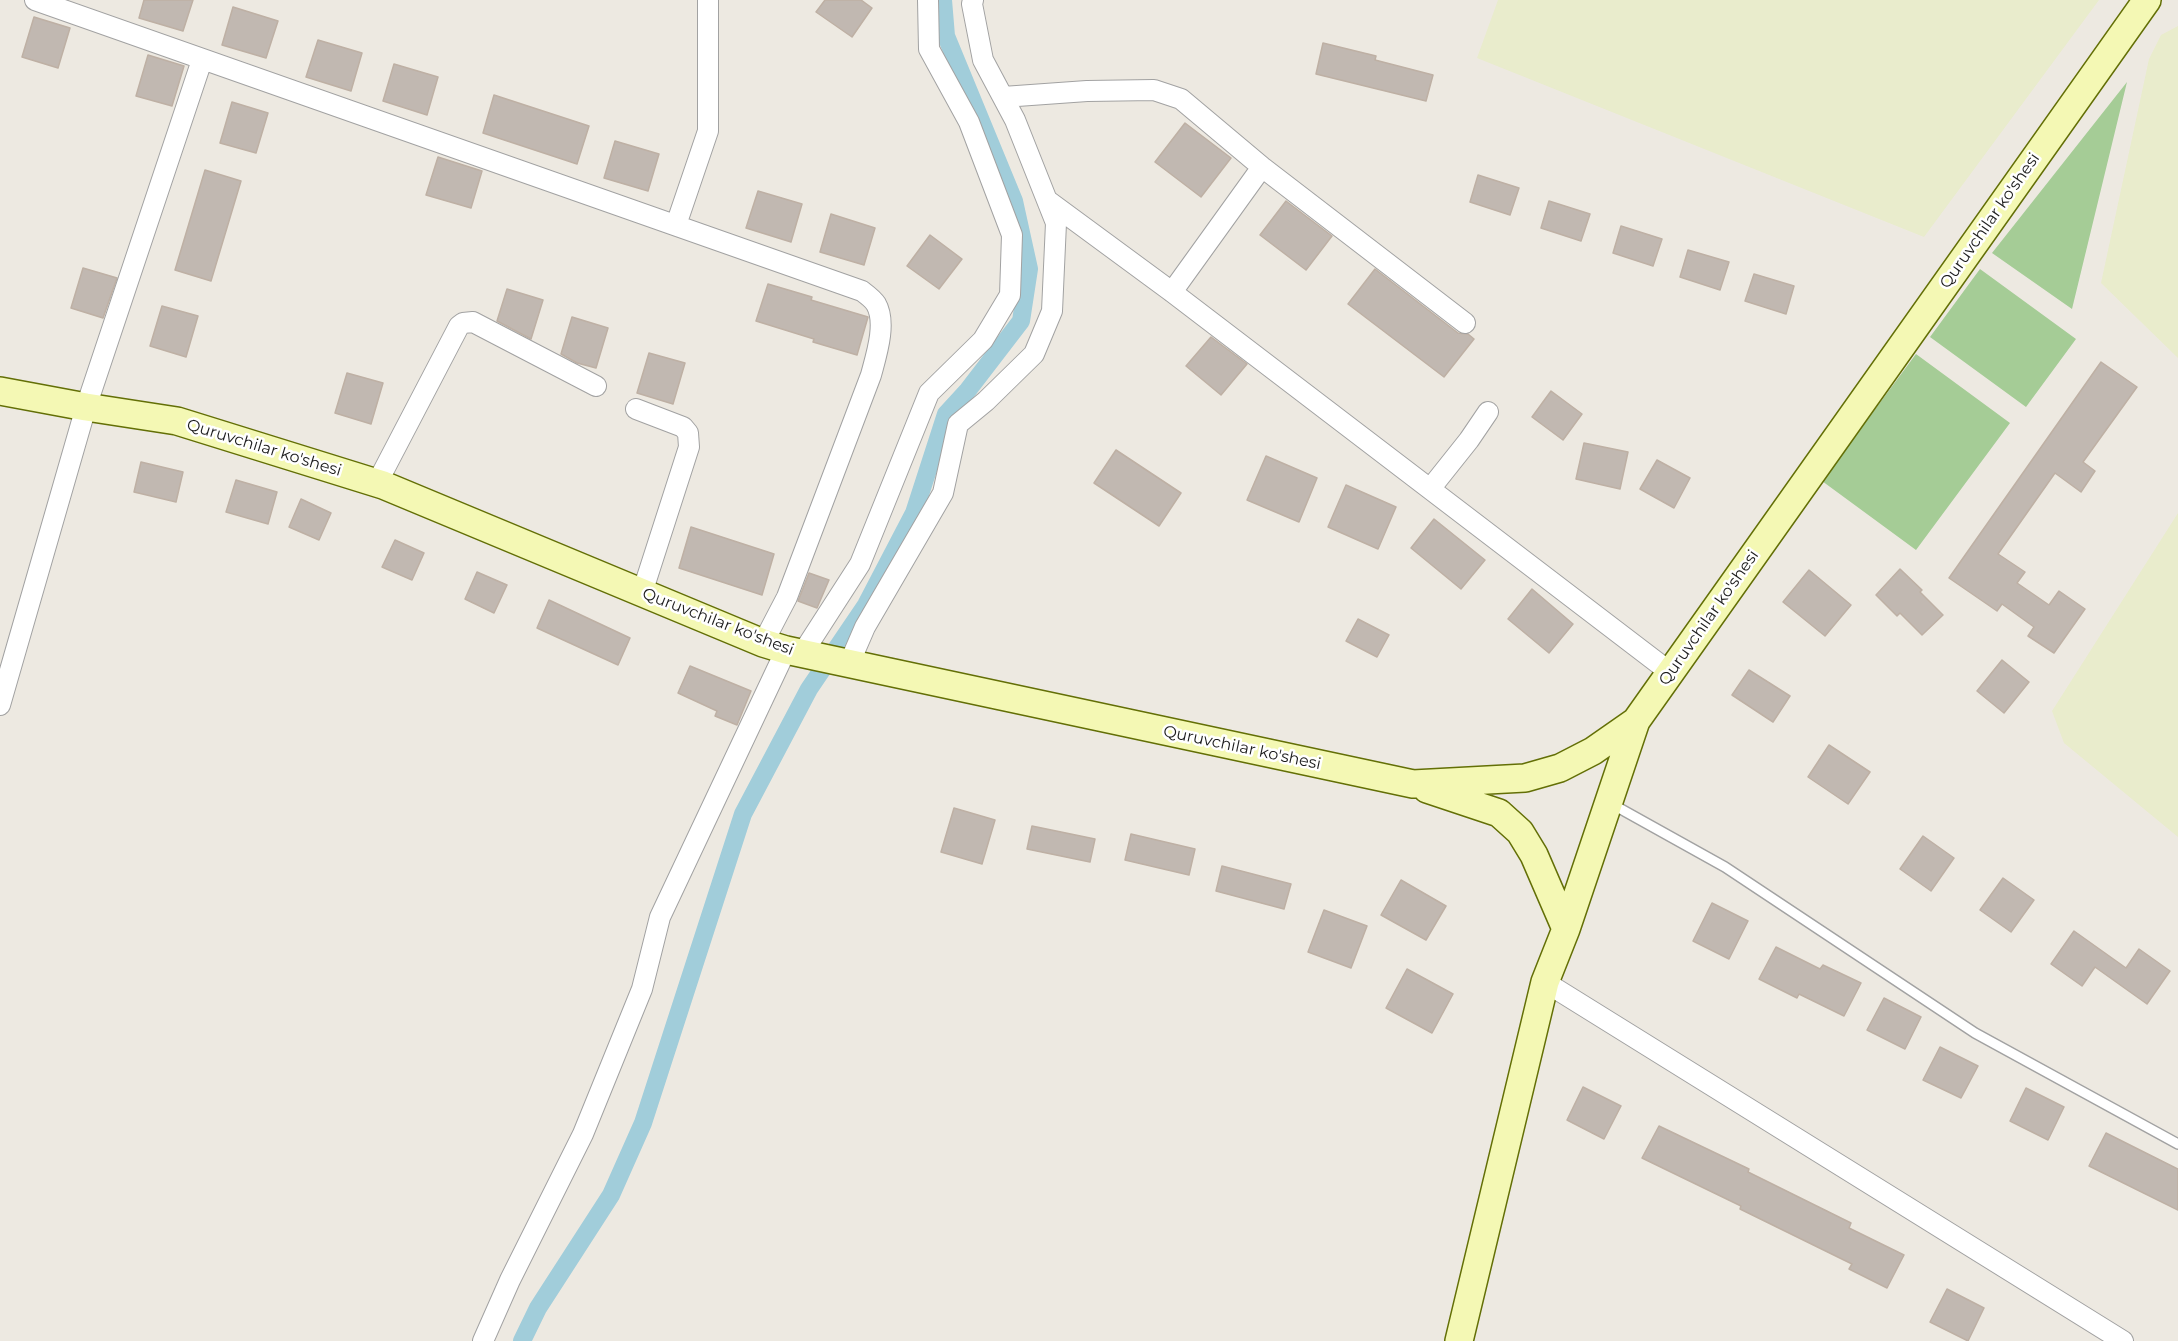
<!DOCTYPE html>
<html>
<head>
<meta charset="utf-8">
<style>
  body { margin:0 }
  canvas { display:block; background:#ede9e1 }
</style>
</head>
<body>
<canvas width="2178" height="1341"></canvas>
<script>
const c = document.querySelector('canvas').getContext('2d');
c.lineJoin = 'round';
function fill(path, color) {
  c.fillStyle = color;
  c.fill(path, 'evenodd');
}
function trace(path, color, width, dash) {
  c.strokeStyle = color;
  c.lineWidth = width;
  c.lineCap = dash ? 'butt' : 'round';
  c.setLineDash(dash || []);
  c.stroke(path);
}
function label(font, color, halo, rows, align = 'center') {
  c.font = font + ' Montserrat,sans-serif';
  c.lineWidth = 5;
  c.setLineDash([]);
  c.textBaseline = 'middle';
  c.strokeStyle = halo;
  c.fillStyle = color;
  for (const [text, x, y, turn = 0] of rows) {
    c.save();
    c.translate(x, y);
    c.rotate((+turn || 0) * Math.PI / 180);
    c.textAlign = isNaN(turn) ? turn : align;
    if (halo) c.strokeText(text, 0, 0);
    c.fillText(text, 0, 0);
    c.restore();
  }
}
fill(new Path2D(`
  M1498 0H2099L1924 237 1477 58Z
  M2178 26V358L2101 283 2149 59 2161 35Z
  M2178 513V837L2064 743 2052 711Z`), '#e9eccc');
fill(new Path2D(`
  M2127 82 2072 309 1992 253Z
  M1980 269 2076 339 2026 407 1930 337Z
  M1916 354 2010 423 1916 550 1822 481Z`), '#a5cc96');
trace(new Path2D(`
  M522 1341 538 1308 611 1195 643 1123 743 814 809 689 866 605 914 513 946 414 968 390 1021 321 1029 269 1014 201 946 36 943 0`), '#a1cdda', 18);
const building = new Path2D(`
  M144 0H193L183 31 139 18Z
  M825 0H861L872 8 852 37 816 12Z
  M233 7 278 21 266 58 222 45Z
  M34 17 70 28 58 68 22 57Z
  M318 40 362 53 351 91 306 77Z
  M1323 43 1376 56 1375 60 1433 75 1426 101 1316 74Z
  M148 55 184 66 172 106 136 96Z
  M394 64 438 77 427 115 383 101Z
  M494 95 589 126 577 164 483 133Z
  M232 102 268 113 256 153 220 143Z
  M1185 123 1231 158 1201 197 1155 162Z
  M615 141 659 154 648 191 604 178Z
  M438 157 482 171 471 208 426 195Z
  M205 170 241 181 211 281 175 270Z
  M1478 175 1519 188 1510 215 1470 202Z
  M758 191 802 204 791 242 746 228Z
  M1286 201 1332 236 1306 270 1260 235Z
  M1549 201 1590 214 1581 241 1541 228Z
  M831 214 875 228 864 265 820 252Z
  M1621 226 1662 239 1653 266 1613 253Z
  M930 235 962 259 939 289 907 266Z
  M1688 250 1729 262 1720 290 1680 277Z
  M83 268 117 278 103 318 71 308Z
  M1375 269 1458 333 1468 334 1474 339 1444 377 1348 304Z
  M1754 274 1794 286 1786 314 1745 301Z
  M768 284 812 297 811 300 868 317 857 355 813 342 814 339 756 321Z
  M507 289 543 300 531 339 497 321Z
  M162 306 198 316 186 357 150 346Z
  M572 317 608 328 596 368 577 363 561 354Z
  M1211 337 1247 364 1221 395 1186 366Z
  M649 353 685 363 673 404 637 393Z
  M2101 362 2137 387 2083 462 2095 471 2081 492 2055 473 1998 554 2025 572 2017 583 2049 605 2059 591 2085 609 2054 653 2028 636 2034 627 2002 604 1997 611 1949 578Z
  M347 373 383 383 371 424 335 413Z
  M1551 391 1582 414 1563 440 1532 417Z
  M1584 443 1628 452 1620 489 1576 479Z
  M1116 450 1181 493 1159 526 1094 483Z
  M1266 456 1317 478 1299 522 1247 500Z
  M1657 460 1690 478 1674 508 1640 489Z
  M141 462 183 472 176 502 134 492Z
  M236 480 277 492 268 524 226 512Z
  M1346 485 1396 507 1378 549 1328 527Z
  M301 499 331 513 319 540 289 527Z
  M1434 519 1485 560 1461 589 1411 548Z
  M691 527 774 554 762 595 679 568Z
  M395 540 424 553 412 580 382 567Z
  M1900 569 1922 590 1920 592 1943 615 1922 635 1900 613 1897 616 1876 595Z
  M1809 570 1851 605 1825 636 1783 602Z
  M477 572 507 585 494 613 465 599Z
  M809 573 829 580 817 608 798 601Z
  M1532 589 1573 624 1549 653 1508 619Z
  M549 600 630 638 618 665 537 628Z
  M1358 619 1389 635 1377 657 1346 641Z
  M2002 660 2029 682 2004 713 1977 691Z
  M690 666 751 691 737 725 715 716 717 711 678 693Z
  M1749 670 1790 696 1773 722 1732 695Z
  M1829 745 1870 772 1848 804 1808 777Z
  M954 808 995 820 982 864 941 852Z
  M1032 826 1095 839 1090 862 1027 849Z
  M1131 834 1195 849 1189 875 1125 860Z
  M1923 836 1954 858 1931 891 1900 869Z
  M1222 866 1291 884 1284 909 1216 891Z
  M2003 878 2034 900 2011 932 1980 910Z
  M1401 880 1446 906 1426 940 1381 915Z
  M1712 903 1748 921 1729 959 1693 941Z
  M1324 910 1367 926 1351 968 1308 952Z
  M2074 931 2126 968 2139 949 2170 971 2147 1004 2095 967 2082 986 2051 964Z
  M1776 947 1820 969 1823 965 1861 983 1844 1016 1799 994 1797 998 1759 979Z
  M1407 969 1453 994 1432 1033 1386 1008Z
  M1884 998 1921 1017 1905 1049 1867 1030Z
  M1940 1047 1978 1066 1961 1098 1923 1080Z
  M1583 1087 1621 1106 1604 1139 1567 1120Z
  M2026 1088 2064 1107 2048 1140 2010 1121Z
  M1659 1126 1749 1169 1748 1172 1851 1223 1849 1228 1904 1255 1887 1288 1849 1269 1852 1264 1740 1209 1741 1206 1642 1158Z
  M2106 1133 2178 1169V1210L2089 1166Z
  M1947 1289 1984 1308 1968 1341 1930 1322Z`);
fill(building, '#c1b8b1');
trace(building, '#beb0a4', 1.5);
const lane = new Path2D(`
  M1610 803 1725 867 1975 1033 2178 1144`);
const street = new Path2D(`
  M35 0 862 291C866 294 873 299 876 304 887 323 876 356 871 375L787 597 763 643
  M1003 97 1087 91 1154 90 1181 99 1262 167 1465 323
  M1047 200 1172 292 1671 673
  M676 225 708 131V0
  M1172 292 1262 167
  M636 409 683 427 688 433 689 447 642 593
  M377 483 459 326 463 323 473 322 596 386
  M1430 489 1469 440 1488 412
  M802 654 860 564 929 393 983 340 1010 295 1012 235 969 122 929 49 928 0
  M849 664 865 627 943 493 958 424 986 401 1034 354 1052 311 1056 223 1015 120 983 60 972 4 973 0
  M0 705 86 407 202 60
  M1545 982 2123 1341
  M483 1341 510 1280 583 1134 642 989 660 917 786 650`);
const secondary = new Path2D(`
  M0 391 86 407 177 421 383 485 763 643 786 650 1413 784 1525 778 1560 768 1593 751 1636 721 2147 0
  M1427 789 1499 813 1520 832 1534 855 1566 929
  M1459 1341 1545 982 1566 929 1636 721`);
trace(lane, '#a2a2a2', 12);
trace(street, '#a2a2a2', 22);
trace(secondary, '#636f06', 30);
trace(lane, '#fff', 9);
trace(street, '#fff', 20);
trace(secondary, '#f4f8b4', 27);
label('16px', '#1b1b1b', '#fff', [
  ["Quruvchilar ko'shesi",1990,221,-55],
  ["Quruvchilar ko'shesi",264,448,17],
  ["Quruvchilar ko'shesi",1709,618,-55],
  ["Quruvchilar ko'shesi",718,622,21],
  ["Quruvchilar ko'shesi",1242,748,12]
]);
</script>
</body>
</html>
